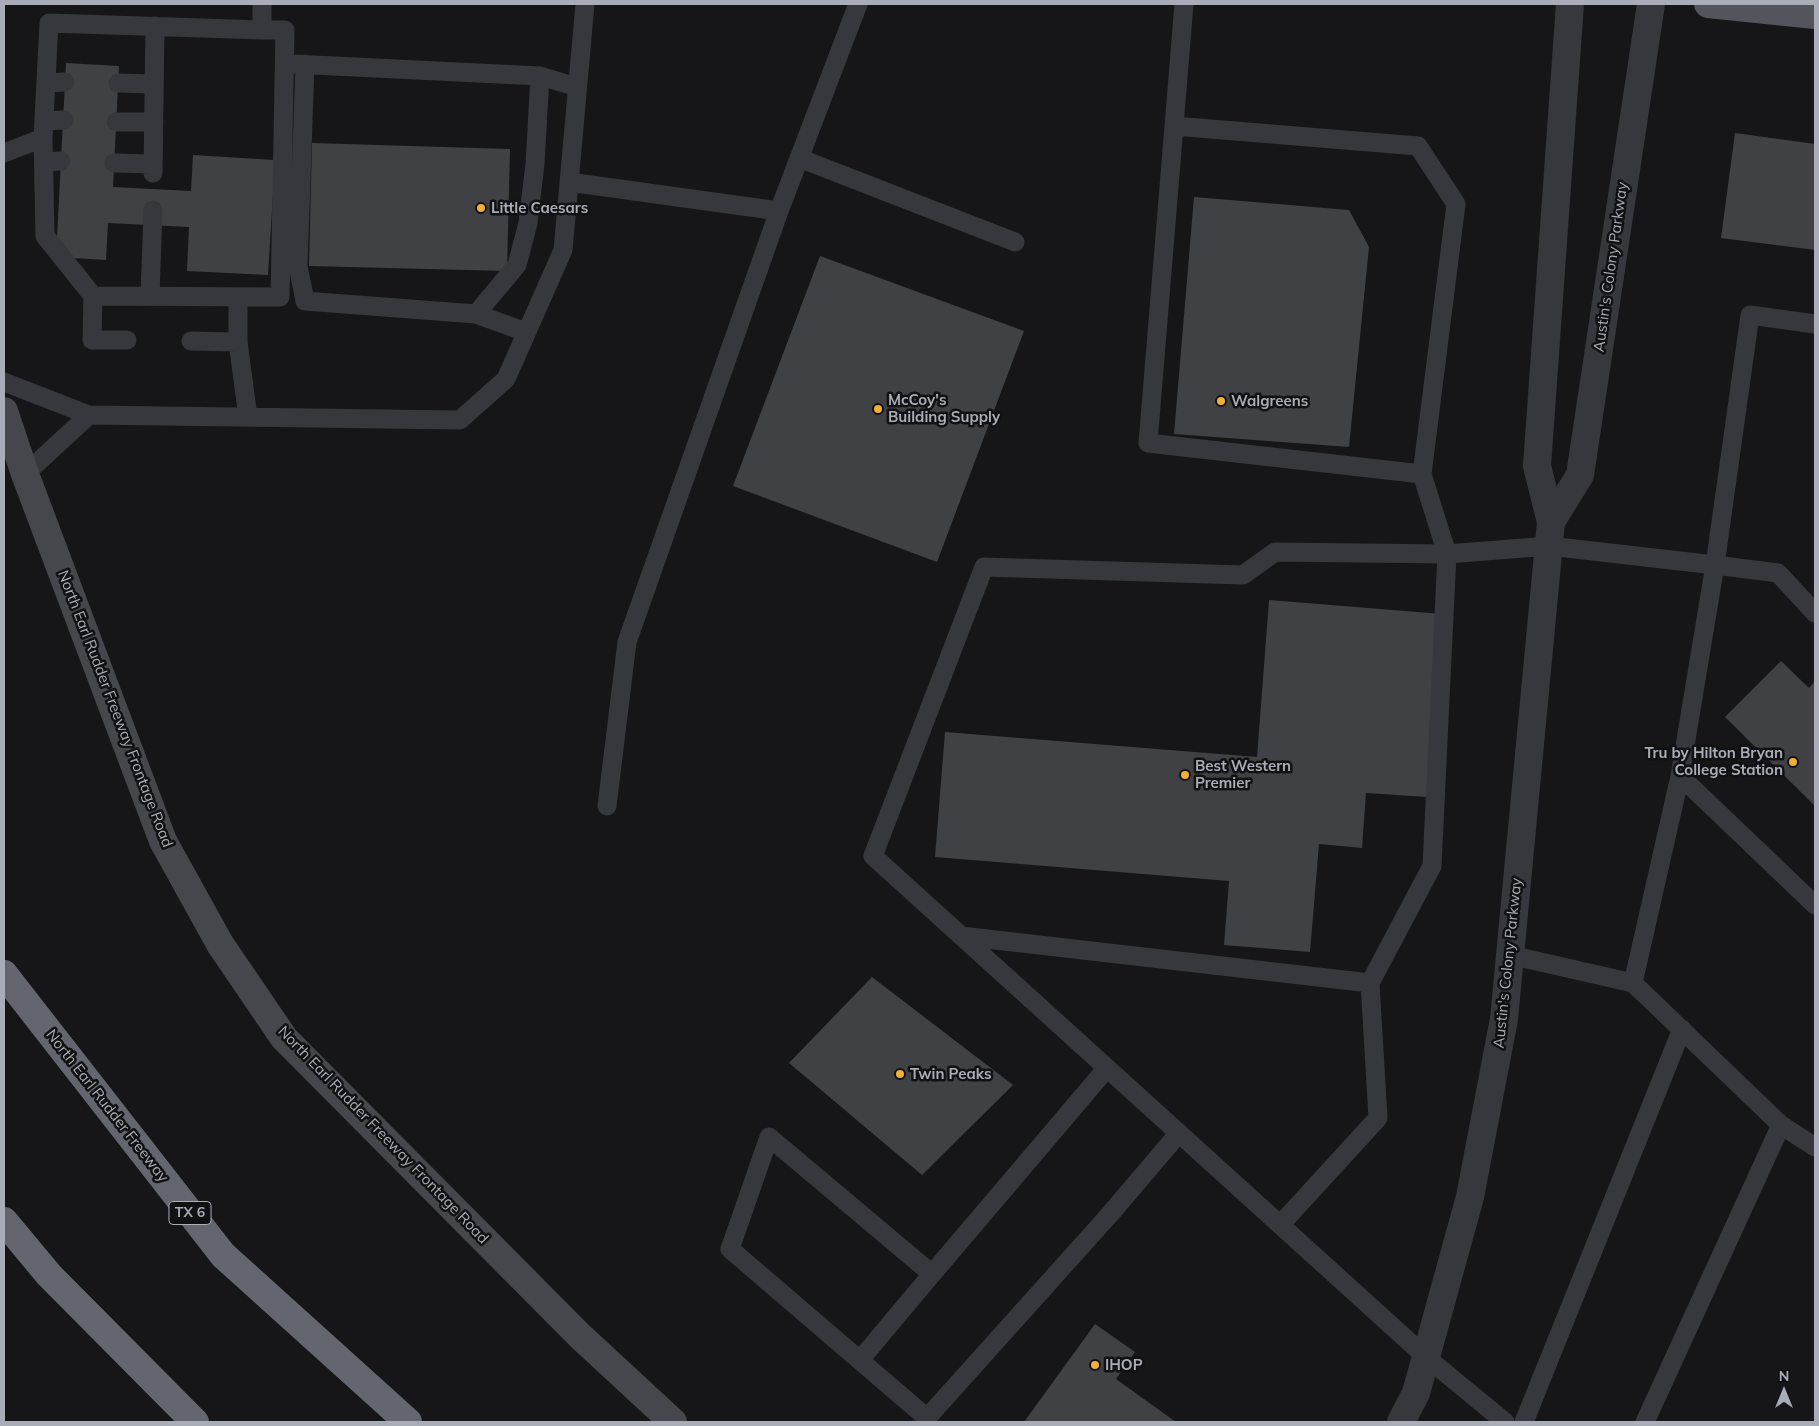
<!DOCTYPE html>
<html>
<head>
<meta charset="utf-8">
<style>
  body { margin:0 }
  #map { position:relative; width:1819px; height:1426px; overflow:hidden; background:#161618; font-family:Mulish,sans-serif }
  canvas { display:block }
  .frame { position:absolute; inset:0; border:5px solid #a8adb8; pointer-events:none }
  .north { position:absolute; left:1759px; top:1366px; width:50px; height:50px; -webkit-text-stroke:4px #111113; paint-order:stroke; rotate:0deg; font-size:14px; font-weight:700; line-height:20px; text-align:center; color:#a8adb8 }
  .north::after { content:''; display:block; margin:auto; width:18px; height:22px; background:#a8adb8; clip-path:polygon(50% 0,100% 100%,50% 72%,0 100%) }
</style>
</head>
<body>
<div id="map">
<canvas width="1819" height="1426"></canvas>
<div class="frame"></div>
<div class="north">N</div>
</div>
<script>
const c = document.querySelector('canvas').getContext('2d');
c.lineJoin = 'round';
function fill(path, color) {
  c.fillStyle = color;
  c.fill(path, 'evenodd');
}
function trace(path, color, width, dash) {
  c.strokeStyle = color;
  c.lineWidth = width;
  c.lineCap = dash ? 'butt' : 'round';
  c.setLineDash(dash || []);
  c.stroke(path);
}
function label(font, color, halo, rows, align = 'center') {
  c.font = font + ' Mulish,sans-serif';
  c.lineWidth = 5;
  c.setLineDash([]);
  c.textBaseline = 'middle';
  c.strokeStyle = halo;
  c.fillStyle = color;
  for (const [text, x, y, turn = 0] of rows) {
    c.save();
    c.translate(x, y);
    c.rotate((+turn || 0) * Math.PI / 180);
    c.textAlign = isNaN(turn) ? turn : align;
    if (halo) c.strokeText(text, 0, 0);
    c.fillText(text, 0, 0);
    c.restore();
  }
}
fill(new Path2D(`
  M66 63 119 66 113 187 191 191 193 155 275 160 268 275 187 271 189 227 108 223 106 260 56 257Z
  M1735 133 1815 144V250L1721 238Z
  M312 143 510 149 507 271 309 266Z
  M1194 197 1349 210 1369 247 1349 447 1174 434Z
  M820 256 1024 331 937 562 733 486Z
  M1269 600 1442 614 1427 797 1366 793 1362 848 1319 844 1310 952 1224 945 1229 881 935 857 945 732 1257 757Z
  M1781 661 1809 688 1815 681V806L1725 717Z
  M872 977 1013 1085 922 1175 789 1063Z
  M1095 1324 1135 1352 1116 1379 1176 1422H1024Z`), '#404145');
trace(new Path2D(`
  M1184 4 1148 443 1422 474 1447 554 1432 866 1370 983 1378 1118 1280 1225
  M293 64 540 76 577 87
  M305 64 298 266 305 301 476 314 526 332
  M46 83 65 82
  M118 83 154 84
  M44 121 64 120
  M116 122H154
  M1174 126 1418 146 1456 204 1422 474
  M43 138 45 236 93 296 92 340H127
  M4 153 43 138 49 23 262 30V4
  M799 158 1015 242
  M44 162 61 161
  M114 163 153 164
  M153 173 155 26
  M569 182 779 211 858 4
  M93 296 280 297 285 30H262
  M150 296 153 210
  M238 297V342L248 417
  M476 314 517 265 528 223 535 164 540 76
  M191 341 238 342
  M4 382 89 415 460 420 506 379 563 250 585 4
  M25 474 89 415
  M1680 776 1815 905
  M607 806 627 642 779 211
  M961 936 1370 983
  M1510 955 1633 983 1781 1125 1645 1422
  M1633 983 1680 776 1715 565 1778 573 1815 613
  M1107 1068 932 1274 769 1137 730 1249 927 1418 1111 1213 1179 1133
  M1781 1125 1815 1147
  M860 1360 932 1274
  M1505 1422 1426 1357 873 856 984 567 1243 575 1275 552 1447 554 1549 546 1715 565 1750 315 1815 324
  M1524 1422 1682 1029`), '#37383d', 19);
trace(new Path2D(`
  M1551 522 1580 475 1651 4
  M1401 1422 1416 1393 1470 1197 1504 1019 1551 522 1537 466 1570 4`), '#37383d', 28);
trace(new Path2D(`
  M4 411 25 474 163 841 220 944 284 1038 580 1336 673 1422`), '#45474d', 28);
trace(new Path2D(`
  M1708 4 1815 15`), '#53555c', 28);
trace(new Path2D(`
  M4 974 223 1255 408 1422
  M4 1221 49 1275 195 1422`), '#63666e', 28);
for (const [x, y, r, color] of [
  [481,208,5,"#f2b134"],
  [1221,401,5,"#f2b134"],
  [878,409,5,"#f2b134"],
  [1793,762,5,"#f2b134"],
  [1185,775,5,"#f2b134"],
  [900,1074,5,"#f2b134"],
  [1095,1365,5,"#f2b134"]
]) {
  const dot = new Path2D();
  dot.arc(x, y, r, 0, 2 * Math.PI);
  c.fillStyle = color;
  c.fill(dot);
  trace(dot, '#111113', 2);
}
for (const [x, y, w] of [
  [190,1213,42]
]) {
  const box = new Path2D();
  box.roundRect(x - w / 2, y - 11.5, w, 23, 4);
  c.fillStyle = '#111113';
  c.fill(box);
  trace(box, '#a8adb8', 1);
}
label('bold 14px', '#a8adb8', null, [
  ["TX 6",190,1213]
]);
label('bold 15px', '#a8adb8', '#111113', [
  ["Little Caesars",491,208],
  ["McCoy's",888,400],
  ["Building Supply",888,417],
  ["Walgreens",1231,401],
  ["Tru by Hilton Bryan",1783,753,"right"],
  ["College Station",1783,770,"right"],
  ["Best Western",1195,766],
  ["Premier",1195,783],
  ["Twin Peaks",910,1074],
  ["IHOP",1105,1365]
], 'left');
label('15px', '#a8adb8', '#111113', [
  ["Austin's Colony Parkway",1611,267,-82],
  ["North Earl Rudder Freeway Frontage Road",115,709,69],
  ["Austin's Colony Parkway",1508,963,-84],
  ["North Earl Rudder Freeway",107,1106,52],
  ["North Earl Rudder Freeway Frontage Road",383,1135,46]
]);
</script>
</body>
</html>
